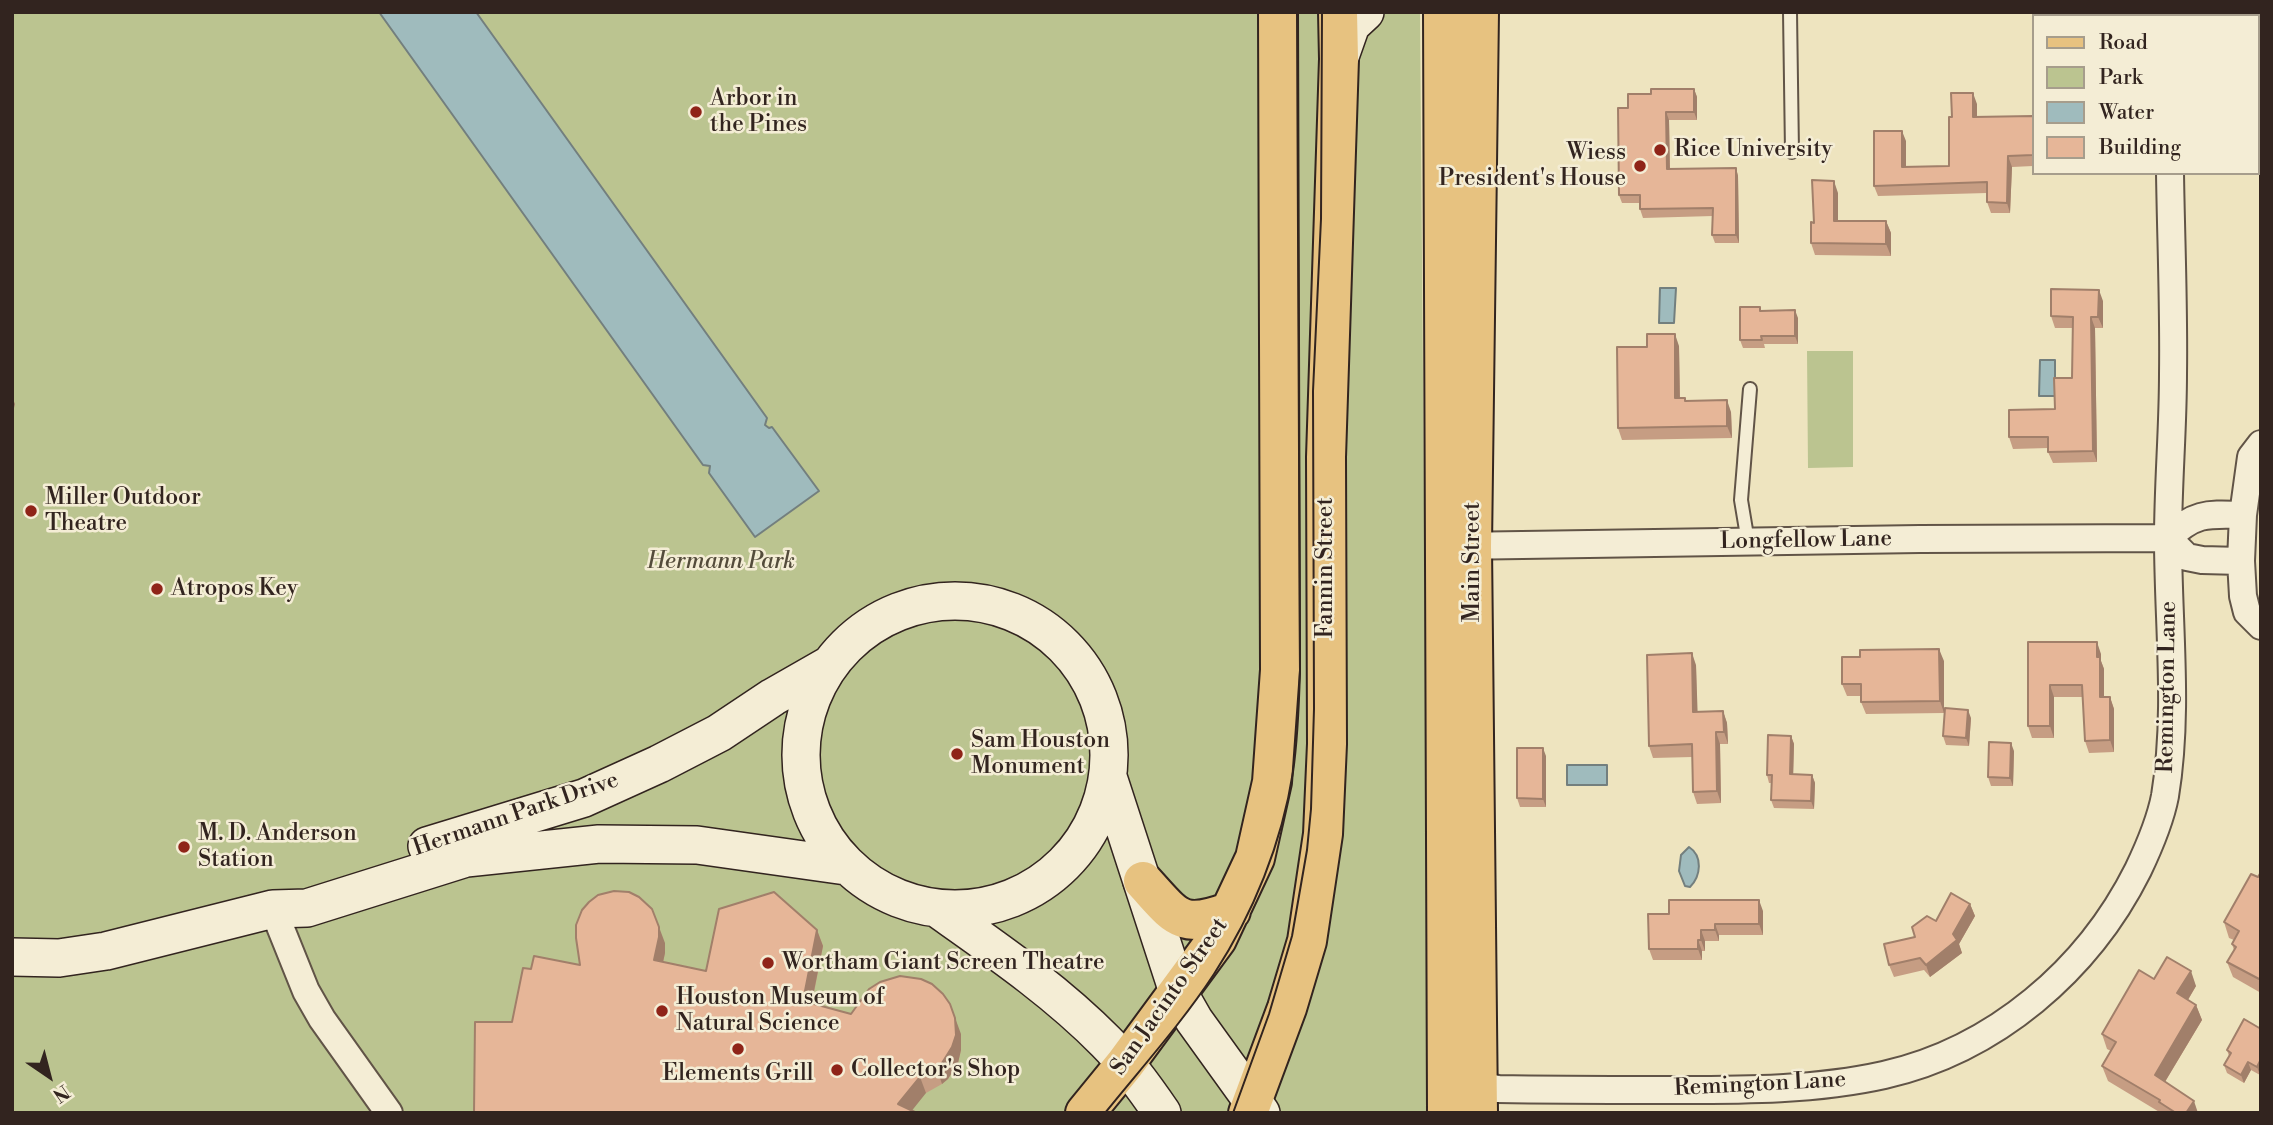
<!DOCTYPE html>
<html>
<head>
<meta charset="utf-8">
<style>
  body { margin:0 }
  #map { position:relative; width:2273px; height:1125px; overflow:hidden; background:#eee4bf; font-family:"Libre Bodoni",serif }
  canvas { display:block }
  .frame { position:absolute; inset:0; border:14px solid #32241f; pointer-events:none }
  .legend { position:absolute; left:2032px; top:14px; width:228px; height:161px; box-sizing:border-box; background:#f4edd5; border:2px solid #a69d8c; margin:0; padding:9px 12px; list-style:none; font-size:21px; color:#32241f }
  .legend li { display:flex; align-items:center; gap:14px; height:35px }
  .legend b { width:35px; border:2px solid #a69d8c }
  .north { position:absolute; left:14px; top:1041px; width:70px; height:70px; -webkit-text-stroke:5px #f4edd5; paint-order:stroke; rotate:145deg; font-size:19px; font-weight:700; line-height:28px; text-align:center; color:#32241f }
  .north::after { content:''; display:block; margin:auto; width:24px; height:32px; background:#32241f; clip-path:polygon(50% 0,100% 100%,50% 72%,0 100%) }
</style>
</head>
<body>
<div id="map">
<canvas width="2273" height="1125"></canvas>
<div class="frame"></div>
<ul class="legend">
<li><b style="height:9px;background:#e7c280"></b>Road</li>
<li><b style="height:19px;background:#bbc490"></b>Park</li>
<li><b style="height:19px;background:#9fbbbd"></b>Water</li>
<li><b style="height:19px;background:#e6b698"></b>Building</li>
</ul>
<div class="north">N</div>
</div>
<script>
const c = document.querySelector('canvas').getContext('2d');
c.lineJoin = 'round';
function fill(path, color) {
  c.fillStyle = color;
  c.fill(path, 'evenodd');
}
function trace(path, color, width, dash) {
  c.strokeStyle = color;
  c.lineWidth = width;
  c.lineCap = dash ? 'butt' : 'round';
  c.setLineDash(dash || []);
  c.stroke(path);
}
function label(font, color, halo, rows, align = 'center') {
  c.font = font + ' "Libre Bodoni",serif';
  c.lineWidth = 5;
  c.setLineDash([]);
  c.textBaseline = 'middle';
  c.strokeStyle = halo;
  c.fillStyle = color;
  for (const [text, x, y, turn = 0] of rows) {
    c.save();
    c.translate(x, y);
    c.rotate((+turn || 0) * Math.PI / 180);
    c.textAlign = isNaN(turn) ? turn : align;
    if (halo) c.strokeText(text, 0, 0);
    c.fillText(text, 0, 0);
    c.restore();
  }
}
fill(new Path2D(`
  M12 12H1420L1429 1113H12Z
  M1807 351H1853V467L1808 468Z`), '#bbc490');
const water = new Path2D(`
  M379 12H476L767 418 765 425 769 428 772 427 819 491 755 537 709 473 710 466 703 465Z
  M1660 288H1676L1674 323H1659Z
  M2040 360H2055V396H2039Z
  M1567 765H1607V785H1567Z
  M1689 847C1703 856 1701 876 1690 887L1685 886 1679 871 1681 855Z`);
fill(water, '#9fbbbd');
trace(water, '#737f7e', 2);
const lane = new Path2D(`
  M1790 12 1792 152
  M1748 542 1741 500 1750 389`);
const street = new Path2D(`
  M2167 12V16
  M2261 444 2251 457 2243 515 2241 561 2243 596 2247 612 2261 626
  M2168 538C2195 512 2208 514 2243 515
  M2168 538 2187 557 2202 560 2241 561
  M1456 546 1920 539 2168 538
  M273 909 306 991 322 1019 389 1113
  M1478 1085 1498 1089C1553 1090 1608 1090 1663 1090 1737 1090 1812 1091 1884 1075 1995 1050 2088 970 2138 870 2149 847 2160 822 2165 796 2179 711 2168 624 2168 539 2168 484 2173 429 2173 374 2174 307 2171 240 2170 173`);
const secondary = new Path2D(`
  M1339 59 1351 25 1365 12
  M801 755a154 154 0 1 1 308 0a154 154 0 1 1-308 0Z
  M1108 777 1178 992 1194 1020 1261 1113
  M427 846 584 798 659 764 719 733 773 697 829 665
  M938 909C996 950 1056 991 1106 1042 1127 1063 1145 1088 1162 1113
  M12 957 59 958 106 951 273 909 307 908 466 858 599 844 697 845 846 866`);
const primary = new Path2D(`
  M1443 12 1447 1113
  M1143 881C1177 918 1180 930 1231 911
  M1085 1113 1125 1064 1217 939 1255 858 1272 782 1280 670 1278 12
  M1248 1113 1287 1008 1307 941 1323 834 1327 744 1326 457 1339 59 1338 12
  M1478 1113 1472 546 1479 12`);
trace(lane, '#615447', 16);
trace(street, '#615447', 30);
trace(secondary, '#32241f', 40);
trace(primary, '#32241f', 42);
trace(lane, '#f4edd5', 12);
trace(street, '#f4edd5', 26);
trace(secondary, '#f4edd5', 37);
trace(primary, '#e7c280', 38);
trace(new Path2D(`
  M1105 1113C1142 1067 1182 1023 1214 974 1253 914 1282 843 1293 772 1298 738 1299 705 1300 671L1297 12
  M1233 1113 1269 1014 1292 936 1307 850 1311 809 1314 709 1313 391 1321 219 1322 12`), '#32241f', 2);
fill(new Path2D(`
  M1694 89 1697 97V120H1669L1670 169 1736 168 1738 176 1739 243H1715L1712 235 1713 216 1643 218 1640 209V203H1622L1619 195 1628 108 1651 94Z
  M1977 104V117L2033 116V166L2012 167 2010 213H1991L1987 202V193L1878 196 1874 186 1906 141V167L1949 166 1952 117Z
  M1838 193V221H1886L1891 233V256L1815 255 1811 243 1814 223Z
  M2103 301V328H2095L2097 462 2053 463 2048 452V448L2013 449 2009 437 2055 409 2072 378 2073 328H2055L2051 316Z
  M1761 311 1798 318V344H1764L1765 348H1743L1740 340Z
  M1679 346 1680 398 1686 401 1731 412 1732 438 1622 440 1618 428Z
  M2028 642 2101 654V661L2104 669V697H2110L2114 709V752L2089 753 2085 741 2083 697H2054V738H2032L2028 726Z
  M1944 661V713L1866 714 1861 702V696H1847L1842 684Z
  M1696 665 1697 712 1723 711 1727 723 1728 744H1720L1721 803 1697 804 1693 792 1692 757 1653 758 1649 746Z
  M1971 718 1969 746 1946 745 1943 736Z
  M1791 736 1794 744 1793 774 1812 775 1815 783 1814 809 1774 808 1771 800 1772 783H1769L1767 775Z
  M2014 751 2013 786H1991L1988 777Z
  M1546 756V807H1520L1517 798Z
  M2261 872V993L2233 977 2227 962 2234 950 2232 944 2234 940 2229 938 2224 922Z
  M1970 904 1975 916 1959 944 1962 953 1930 977 1924 970 1894 977 1889 965 1915 937 1936 921Z
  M1763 911V935H1719V941H1705V951H1702V960H1653L1649 949 1648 914Z
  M817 930 823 946 812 1003 851 1014 961 1034V1050L958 1063 948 1079 942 1084 926 1093 512 1022 531 969 580 965 665 943V953L663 962 706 971Z
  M2154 979 2196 986 2188 1000 2196 1005 2202 1020 2165 1082 2198 1113H2161L2108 1081 2102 1066 2111 1051 2107 1049 2102 1034Z
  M2261 1029V1073L2260 1075 2251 1070 2244 1083 2227 1073 2224 1065 2229 1056 2227 1050Z`), '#c69d83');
fill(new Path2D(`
  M1694 89 1697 97V120L1694 112Z
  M1973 93 1977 104V128L1973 117Z
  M1666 112 1669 120 1670 177 1667 169Z
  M1902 131 1906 141V178L1902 167Z
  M2008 156 2012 167 2010 213 2007 203Z
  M1736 168 1738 176 1739 243 1736 235Z
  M1834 181 1838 193V234L1834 221Z
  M1886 221 1891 233V256L1886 244Z
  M2099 290 2103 301V328L2098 317Z
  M1795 310 1798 318V344L1795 336Z
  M2091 317 2095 328 2097 462 2093 451Z
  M1675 334 1679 346 1680 410 1675 398Z
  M12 397 15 404 12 416Z
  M1727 400 1731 412 1732 438 1727 426Z
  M2097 642 2101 654V661L2104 669V709L2100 697Z
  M1939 649 1944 661V713L1940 701Z
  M1692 653 1696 665 1698 724 1693 712Z
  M2050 685 2054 697V738L2050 726Z
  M2110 697 2114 709V752L2110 740Z
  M1968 710 1971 718 1969 746 1966 738Z
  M1723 711 1727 723 1728 744 1724 732Z
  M1716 732 1720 744 1721 803 1717 791Z
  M1791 736 1794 744 1793 782 1790 774Z
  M2011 743 2014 751 2013 786 2010 778Z
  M1543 748 1546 756V807L1543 799Z
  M1812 775 1815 783 1814 809 1811 801Z
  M1759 900 1763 911V935L1759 924Z
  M1970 904 1975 916 1959 944 1962 953 1930 977 1926 965 1953 934Z
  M1715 924 1719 935V941L1715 930Z
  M659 927 665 943V953L660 976 654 960Z
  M817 930 823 946 809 1016 803 1001Z
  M1701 930 1705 941V951L1701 940Z
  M1698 940 1702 951V960L1698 949Z
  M2191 971 2196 986 2183 1008 2177 993Z
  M950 1004 961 1034V1050L958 1063 948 1079 942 1084 937 1069Z
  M2196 1005 2202 1020 2160 1090 2155 1075Z
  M2261 1059V1073L2260 1075 2257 1067Z
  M2248 1062 2251 1070 2244 1083 2241 1075Z
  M920 1077 926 1093 910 1113 898 1104Z
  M2194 1101 2198 1113H2186Z`), '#a17f6a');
const building = new Path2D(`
  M1651 89H1694V112H1666L1667 169 1736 168V235H1712L1713 208 1640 209V195H1619L1618 108H1628V94H1651Z
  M1951 93H1973V117L2033 116V155L2008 156 2007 203 1987 202V182L1874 186V131H1902V167L1949 166V117H1952Z
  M1812 180 1834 181V221H1886V244L1811 243V222L1814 223Z
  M2051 289 2099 290 2098 317H2091L2093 451 2048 452V437H2009V410L2055 409 2054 378H2072L2073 317 2051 316Z
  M1740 307H1760V311L1795 310V336H1761L1762 340H1740Z
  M1647 334H1675V398H1685V401L1727 400V426L1618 428 1617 347H1647Z
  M2028 642H2097V657H2100V697H2110V740L2085 741 2082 685H2050V726H2028Z
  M1939 649 1940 701 1861 702V684H1842V657H1860V650Z
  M1692 653 1693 712 1723 711 1724 732H1716L1717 791 1693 792 1692 744 1649 746 1647 655Z
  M1945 708 1968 710 1966 738 1943 736Z
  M1768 735 1791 736 1790 774 1812 775 1811 801 1771 800 1772 775H1767Z
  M1989 742 2011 743 2010 778 1988 777Z
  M1517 748H1543V799L1517 798Z
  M2261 872V980L2227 962 2236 947 2232 944 2239 931 2224 922 2251 874 2258 877Z
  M614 891 629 892 639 897 652 909 659 927V937L654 960 706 971 719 909 774 892 817 930 803 1001 851 1014 869 989 880 982 900 976 921 979 932 984 943 994 950 1004 955 1018 956 1035 952 1047 942 1063 937 1069 920 1077 898 1104 917 1113H474L475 1022H512L523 968 531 969 534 956 580 965 576 938V925L582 910 589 902 598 895Z
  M1951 893 1970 904 1953 934 1957 940 1926 965 1920 958 1889 965 1884 944 1915 937 1912 927 1927 916 1936 921Z
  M1669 900H1759V924H1715V930H1701V940H1698V949H1649L1648 914H1669Z
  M2167 957 2191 971 2177 993 2196 1005 2155 1075 2194 1101 2186 1113H2176L2159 1102 2160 1100 2102 1066 2116 1042 2102 1034 2139 970 2154 979Z
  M2244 1019 2261 1029V1059L2257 1067 2248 1062 2241 1075 2224 1065 2231 1053 2227 1050Z`);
fill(building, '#e6b698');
trace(building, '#a17f6a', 2);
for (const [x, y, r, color] of [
  [696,112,7,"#8f2418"],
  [1660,150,7,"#8f2418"],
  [1640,166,7,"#8f2418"],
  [31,511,7,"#8f2418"],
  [157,589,7,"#8f2418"],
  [957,754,7,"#8f2418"],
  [184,847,7,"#8f2418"],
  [768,963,7,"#8f2418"],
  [662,1011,7,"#8f2418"],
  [738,1049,7,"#8f2418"],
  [837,1070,7,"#8f2418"]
]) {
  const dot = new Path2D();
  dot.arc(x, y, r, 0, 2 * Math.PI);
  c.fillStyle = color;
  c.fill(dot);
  trace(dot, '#f4edd5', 2.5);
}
label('23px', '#32241f', '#f4edd5', [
  ["Arbor in",710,99],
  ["the Pines",710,125],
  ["Rice University",1674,150],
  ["Wiess",1626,153,"right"],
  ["President's House",1626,179,"right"],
  ["Miller Outdoor",45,498],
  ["Theatre",45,524],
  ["Atropos Key",171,589],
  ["Sam Houston",971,741],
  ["Monument",971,767],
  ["M. D. Anderson",198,834],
  ["Station",198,860],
  ["Wortham Giant Screen Theatre",782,963],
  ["Houston Museum of",676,998],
  ["Natural Science",676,1024],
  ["Collector's Shop",851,1070],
  ["Elements Grill",738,1074,"center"]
], 'left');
label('23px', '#32241f', '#f4edd5', [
  ["Longfellow Lane",1806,541,-1],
  ["Main Street",1473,562,-90],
  ["Fannin Street",1326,568,-90],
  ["Remington Lane",2168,687,-89],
  ["Hermann Park Drive",516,815,-19],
  ["San Jacinto Street",1170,997,-55],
  ["Remington Lane",1760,1085,-3]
]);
label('italic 23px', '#544c3b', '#f4edd5', [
  ["Hermann Park",721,562]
]);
</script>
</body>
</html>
